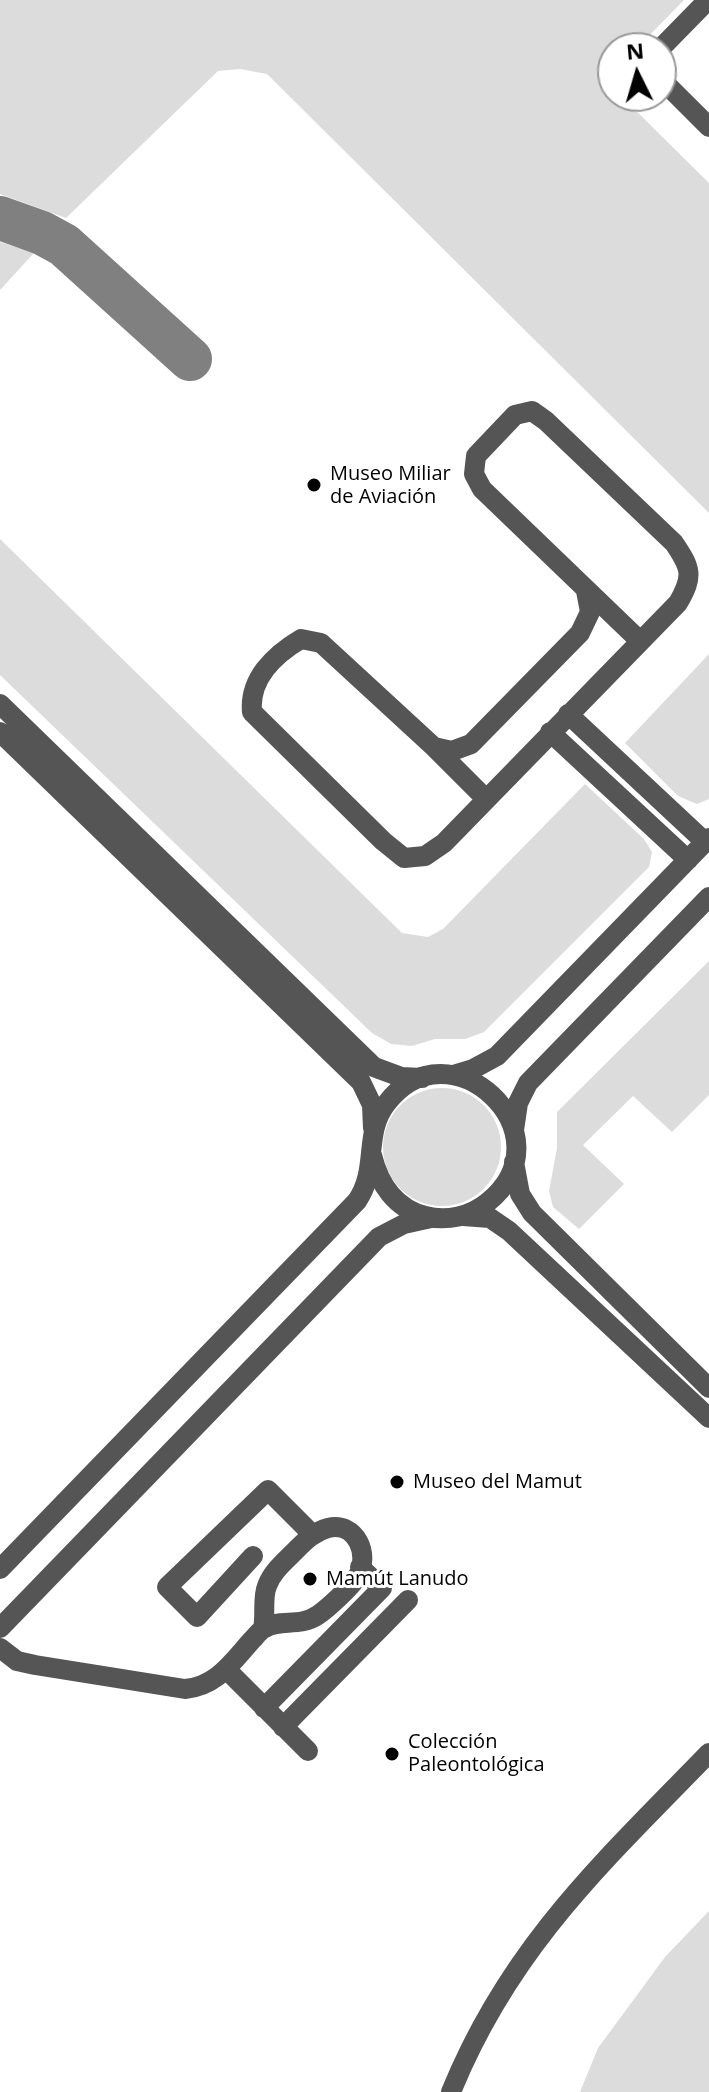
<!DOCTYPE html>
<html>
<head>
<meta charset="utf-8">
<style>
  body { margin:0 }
  #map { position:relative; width:709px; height:2092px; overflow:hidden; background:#fff; font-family:"Open Sans",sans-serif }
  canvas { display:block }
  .north { position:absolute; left:597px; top:32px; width:80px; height:80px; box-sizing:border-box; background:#fff; border:2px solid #999; border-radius:50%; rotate:355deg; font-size:22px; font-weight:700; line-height:32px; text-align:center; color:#000 }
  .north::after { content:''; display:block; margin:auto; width:28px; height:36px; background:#000; clip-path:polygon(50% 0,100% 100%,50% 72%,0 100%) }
</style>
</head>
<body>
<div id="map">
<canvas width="709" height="2092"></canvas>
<div class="north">N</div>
</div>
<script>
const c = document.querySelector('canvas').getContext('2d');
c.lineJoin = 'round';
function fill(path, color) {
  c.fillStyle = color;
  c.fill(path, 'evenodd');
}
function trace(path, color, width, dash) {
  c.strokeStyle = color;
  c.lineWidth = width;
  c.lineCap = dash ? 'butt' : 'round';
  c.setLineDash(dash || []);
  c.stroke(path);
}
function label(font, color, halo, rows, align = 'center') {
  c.font = font + ' "Open Sans",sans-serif';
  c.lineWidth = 6;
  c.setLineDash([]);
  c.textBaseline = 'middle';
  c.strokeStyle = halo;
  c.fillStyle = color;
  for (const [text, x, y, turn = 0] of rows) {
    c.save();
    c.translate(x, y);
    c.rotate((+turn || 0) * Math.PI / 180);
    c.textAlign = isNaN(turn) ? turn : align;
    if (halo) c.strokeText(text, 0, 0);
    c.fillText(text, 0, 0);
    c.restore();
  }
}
fill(new Path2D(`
  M0 0H684L637 48H613V73L606 80 613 88V96H621L709 183V513L267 74 240 69 218 71 66 218 0 194Z
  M0 242 34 253 0 290Z
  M0 539 402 933 428 937 443 929 585 784 644 839 652 852 649 867 484 1032 465 1039H435L412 1046 391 1044 372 1033 0 675Z
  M709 654V799L697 804 678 796 625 743Z
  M709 961V1095L672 1132 633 1096 583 1145 624 1184 579 1229 553 1207 549 1191 557 1148V1112Z
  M383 1147a59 59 0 1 1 118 0a59 59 0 1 1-118 0Z
  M709 1911V2092H580L598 2048 665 1957Z`), '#dcdcdc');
trace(new Path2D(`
  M0 218 42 233 64 245 190 359`), '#808080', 44);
trace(new Path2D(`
  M661 48 708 0
  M661 79 709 127
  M0 704 374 1067 401 1077 422 1078
  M568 714 705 842
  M0 732 361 1082 372 1105 373 1128
  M550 732 688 860
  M434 747 452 751 471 744 580 633 590 612 586 591
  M486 799 434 747 321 643 301 639C274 655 249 679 252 712L383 841 404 858 425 856 444 843 678 603C694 576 691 568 674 543L546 421 532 411 515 415 476 456 474 474 482 489 640 641
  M453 1075 473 1069 497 1056 709 838
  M514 1130 518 1103 528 1083 709 897
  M514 1162 520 1194 532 1213 709 1388
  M463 1216 490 1218 509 1231 709 1418
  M253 1556 197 1617 167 1587 268 1490 312 1534
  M0 1569 357 1201C379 1169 363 1134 386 1104 449 1019 572 1134 488 1202 471 1216 447 1222 425 1216 395 1208 379 1184 372 1155
  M0 1628 379 1237 404 1224 431 1218
  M0 1648 17 1661 35 1665 185 1689C217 1686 232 1662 252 1640 256 1636 260 1630 265 1628 281 1618 299 1628 318 1615 327 1609 351 1587 357 1577 371 1555 356 1521 328 1528 313 1532 304 1542 293 1553 283 1563 272 1572 267 1586 262 1598 266 1615 263 1628
  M226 1669 308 1751
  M264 1708 382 1588 360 1567
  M283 1727 408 1600
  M451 2092C510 1947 603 1862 709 1753`), '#555', 20);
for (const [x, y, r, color] of [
  [314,485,8,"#000"],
  [397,1482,8,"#000"],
  [310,1579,8,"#000"],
  [392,1754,8,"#000"]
]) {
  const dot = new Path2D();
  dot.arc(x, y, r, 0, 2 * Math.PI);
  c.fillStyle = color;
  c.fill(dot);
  trace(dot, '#fff', 3);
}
label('20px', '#000', '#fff', [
  ["Museo Miliar",330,474],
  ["de Aviación",330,497],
  ["Museo del Mamut",413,1482],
  ["Mamút Lanudo",326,1579],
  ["Colección",408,1742],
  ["Paleontológica",408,1765]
], 'left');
</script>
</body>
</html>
